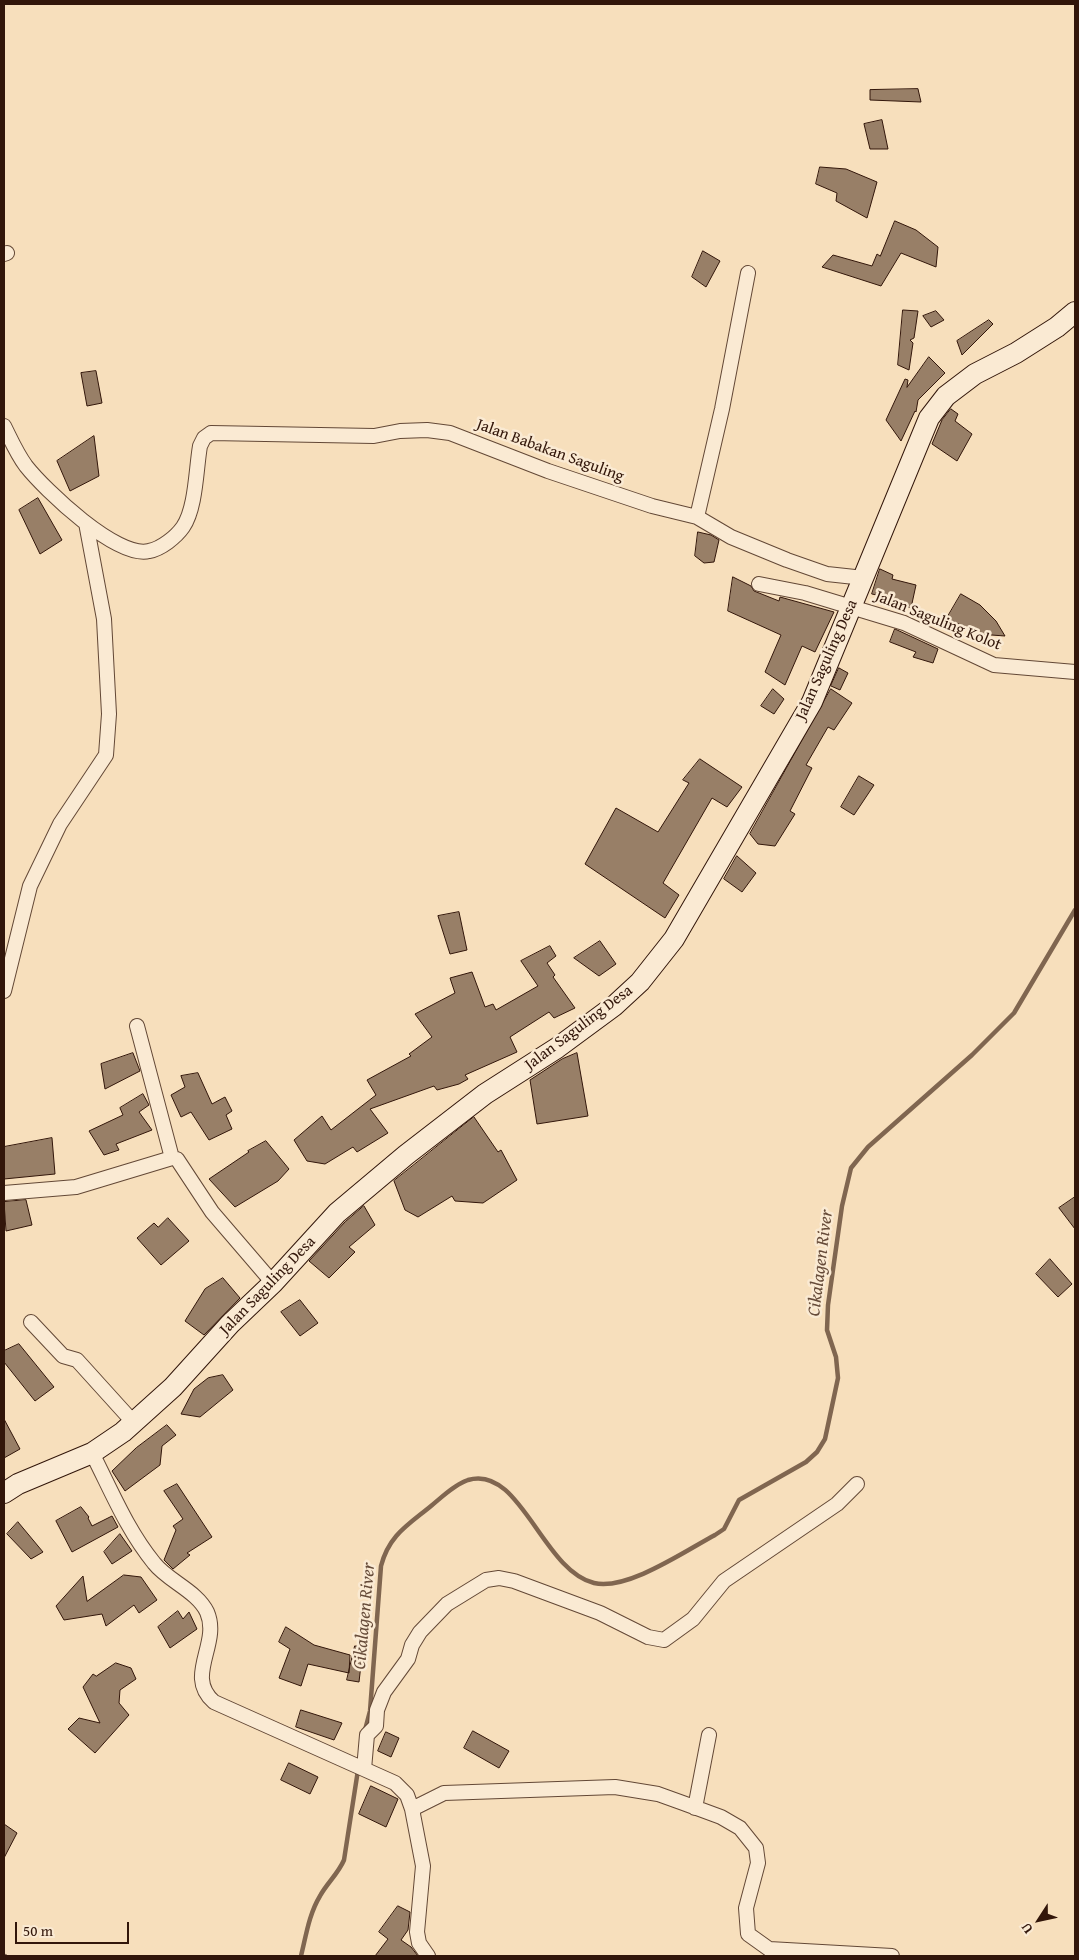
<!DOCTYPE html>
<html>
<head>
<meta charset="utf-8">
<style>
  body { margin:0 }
  #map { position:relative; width:1079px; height:1960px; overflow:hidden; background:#f7dfbc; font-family:"Gentium Book Plus",serif }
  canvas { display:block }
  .frame { position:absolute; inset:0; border:5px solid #32160a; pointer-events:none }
  .north { position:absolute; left:1014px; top:1895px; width:50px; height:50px; -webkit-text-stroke:4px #faead3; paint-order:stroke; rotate:235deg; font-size:14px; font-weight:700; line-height:20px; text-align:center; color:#32160a }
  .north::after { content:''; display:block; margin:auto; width:18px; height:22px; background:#32160a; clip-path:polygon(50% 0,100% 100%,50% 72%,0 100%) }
  .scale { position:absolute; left:15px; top:1922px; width:114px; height:22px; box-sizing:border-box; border:2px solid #32160a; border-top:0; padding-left:6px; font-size:15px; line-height:18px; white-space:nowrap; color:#32160a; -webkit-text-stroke:4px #faead3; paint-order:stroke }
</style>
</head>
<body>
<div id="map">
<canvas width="1079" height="1960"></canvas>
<div class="frame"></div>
<div class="north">U</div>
<div class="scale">50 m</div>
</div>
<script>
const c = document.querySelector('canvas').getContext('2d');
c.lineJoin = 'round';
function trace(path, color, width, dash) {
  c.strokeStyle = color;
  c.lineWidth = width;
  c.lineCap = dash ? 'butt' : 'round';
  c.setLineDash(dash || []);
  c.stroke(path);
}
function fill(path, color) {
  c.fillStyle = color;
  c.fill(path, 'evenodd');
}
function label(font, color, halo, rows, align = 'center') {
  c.font = font + ' "Gentium Book Plus",serif';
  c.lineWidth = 5;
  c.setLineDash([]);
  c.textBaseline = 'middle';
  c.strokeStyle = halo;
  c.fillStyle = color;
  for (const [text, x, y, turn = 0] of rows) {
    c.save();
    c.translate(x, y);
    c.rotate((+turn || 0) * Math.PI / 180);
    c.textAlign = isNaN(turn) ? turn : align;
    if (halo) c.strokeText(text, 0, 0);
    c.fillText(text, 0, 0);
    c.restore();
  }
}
trace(new Path2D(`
  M365 1730 370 1711 381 1566C389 1535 408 1525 431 1506 442 1497 454 1485 468 1480 520 1464 542 1570 594 1583 627 1591 685 1551 715 1535L724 1529 739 1500 806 1462 817 1452 825 1439 838 1378 836 1357 827 1330 828 1305 842 1206 851 1168 868 1147 972 1055 1014 1013 1075 910
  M4 1956H5
  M301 1956C306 1936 309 1914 320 1896 327 1883 338 1874 344 1860L358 1770`), '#806650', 4.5);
const building = new Path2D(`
  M918 89 921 102 870 100V90Z
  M882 120 888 149H870L864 124Z
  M820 167 846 169 877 182 867 218 836 201 837 193 816 184Z
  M895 221 916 230 938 247 936 267 901 253 881 286 822 267 833 255 872 266 877 254 880 256Z
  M703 251 720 261 706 287 692 277Z
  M903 310 918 311 914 338 910 340 913 343 909 370 898 365Z
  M936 311 944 320 931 327 923 316Z
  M989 320 993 324 962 355 957 341Z
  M929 357 945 373 918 400 916 412 915 411 901 441 886 420 905 379 908 380 907 387Z
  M96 371 102 403 87 406 81 373Z
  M951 409 958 414 955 421 972 434 957 461 932 444 942 420Z
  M94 436 99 476 70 491 57 461Z
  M38 498 62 540 40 554 19 510Z
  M698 532 711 535 719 540 714 562 704 563 695 556Z
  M880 569 893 575 892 579 916 585 911 608 894 602V599L872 594Z
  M733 577 751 586 754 591 779 601 780 597 834 612 815 652 802 646 785 685 765 672 781 635 728 611Z
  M961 594 980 605 996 621 1005 636 978 634 947 618Z
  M895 629 938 649 933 663 913 657 916 652 890 642Z
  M839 668 848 673 840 690 831 686Z
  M773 689 784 699 774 714 761 706Z
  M831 689 852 703 834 730 828 727 806 765 812 768 790 811 795 814 775 846 758 844 750 834Z
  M700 759 742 787 727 807 712 798 663 883 679 895 665 918 585 864 616 808 658 832 689 783 683 780Z
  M859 776 874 785 854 815 841 807Z
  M737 856 756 873 742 892 724 879Z
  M459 912 467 950 450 954 438 916Z
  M600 941 616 964 599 976 574 958Z
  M550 946 556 956 547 963 555 975 553 977 575 1008 554 1018 549 1012 510 1037 517 1052 465 1075 468 1079 459 1084 437 1090 434 1086 370 1109 388 1133 357 1152 353 1147 325 1164 307 1161 294 1140 322 1116 331 1130 376 1095 367 1080 411 1056 409 1054 432 1037 415 1014 455 993 450 978 472 972 485 1007 493 1004 496 1010 538 986 521 961Z
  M133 1053 140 1071 105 1089 101 1064Z
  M577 1053 588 1116 537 1124 530 1080 562 1059Z
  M198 1073 212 1104 225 1097 232 1111 226 1115 232 1129 209 1140 191 1112 181 1117 171 1095 185 1087 181 1076Z
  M143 1094 149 1105 139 1112 152 1130 116 1144 119 1150 104 1155 89 1131 123 1115 120 1108Z
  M474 1117 498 1152 501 1150 517 1180 483 1203 455 1201 452 1196 418 1217 405 1210 394 1181Z
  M52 1138 55 1174 4 1179V1147Z
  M266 1141 289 1169 278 1181 235 1207 209 1179 249 1152 248 1151Z
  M1075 1197V1229L1059 1208Z
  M26 1200 32 1225 6 1231 4 1202Z
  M364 1206 375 1225 349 1247 355 1252 329 1278 309 1261 345 1222Z
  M168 1218 189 1241 161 1265 137 1238 154 1223 158 1227Z
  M1050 1259 1072 1284 1058 1297 1036 1274Z
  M223 1278 240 1298 204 1335 185 1321 205 1289Z
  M300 1300 318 1323 300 1336 281 1312Z
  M19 1344 54 1387 35 1401 4 1362V1351Z
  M223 1375 233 1390 200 1417 181 1414 194 1389 208 1378Z
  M4 1419 20 1449 4 1458Z
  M167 1425 176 1435 162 1446 160 1465 125 1491 112 1471 136 1448Z
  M177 1484 212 1537 187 1553 190 1555 173 1569 164 1560 176 1530 173 1526 183 1519 164 1491Z
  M81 1507 89 1517 88 1518 92 1526 112 1516 118 1527 72 1552 56 1521Z
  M18 1522 43 1552 31 1559 7 1534Z
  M120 1534 132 1551 112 1564 104 1552Z
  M124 1575 141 1577 157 1600 139 1613 134 1605 106 1626 102 1614 64 1620 56 1606 83 1576 87 1601Z
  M178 1611 183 1619 189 1612 197 1629 170 1648 158 1627Z
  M286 1627 314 1645 350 1655 349 1673 308 1664 301 1686 279 1678 290 1649 279 1642Z
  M355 1646 363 1647 359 1682 347 1680Z
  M116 1663 131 1668 136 1679 120 1690 119 1703 129 1715 95 1753 68 1729 79 1718 100 1723 83 1687 93 1674 96 1676Z
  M301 1710 342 1723 334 1740 296 1727Z
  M473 1731 509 1751 499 1768 464 1748Z
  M386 1732 399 1738 391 1757 378 1751Z
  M289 1763 318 1777 310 1794 281 1780Z
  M371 1786 398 1799 386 1827 359 1814Z
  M4 1824 17 1833 4 1858Z
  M398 1906 410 1912 408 1930 401 1940 411 1947 418 1956H375L388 1939 379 1932Z`);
fill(building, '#987f67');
trace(building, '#32160a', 1);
const street = new Path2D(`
  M4 254 7 253
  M4 426C11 440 17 454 26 466 45 490 117 559 149 551 161 549 176 537 183 527 196 508 196 469 200 446L204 438 211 433 374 436 400 431 427 430 450 433 548 471 652 506 697 517 731 537 787 560 827 574 864 578
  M697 517 722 409 748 273
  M759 584 805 593 904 623 994 665 1075 672
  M4 991 30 886 60 824 106 755 109 714 104 619 86 523
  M137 1026 172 1158
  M4 1193 76 1187 172 1158 177 1159 212 1212 273 1283
  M31 1322 63 1356 77 1360 134 1423
  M92 1453C111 1490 127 1530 154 1563 168 1581 197 1591 207 1612 221 1644 184 1676 214 1702L395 1783 407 1795 412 1809 444 1793 615 1787 658 1794 683 1803 721 1817 740 1828 756 1848 758 1863 746 1908 748 1934 769 1949 892 1956
  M364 1769 367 1735 376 1726 377 1710 384 1692 408 1659 412 1645 420 1632 447 1604 486 1580 499 1578 514 1581 600 1613 648 1637 664 1640 693 1619 724 1581 837 1504 857 1484
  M695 1808 709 1735
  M412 1809 423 1866 417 1932 419 1943 428 1956`);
const secondary = new Path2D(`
  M4 1493 18 1484 92 1453 123 1432 173 1387 230 1324 273 1283 337 1213 406 1155 485 1094 557 1048 614 1006 640 982 674 939 812 702 929 418 946 396 975 374 1016 353 1057 327 1075 312`);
trace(street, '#634836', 16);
trace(secondary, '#32160a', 22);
trace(street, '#faead3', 14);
trace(secondary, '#faead3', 20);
label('16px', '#32160a', '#faead3', [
  ["Jalan Babakan Saguling",550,451,20],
  ["Jalan Saguling Kolot",938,621,22],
  ["Jalan Saguling Desa",827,660,-66],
  ["Jalan Saguling Desa",579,1028,-37],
  ["Jalan Saguling Desa",268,1286,-46]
]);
label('italic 18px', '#664b39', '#faead3', [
  ["Cikalagen River",821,1263,-83],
  ["Cikalagen River",365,1616,-85]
]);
</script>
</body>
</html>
